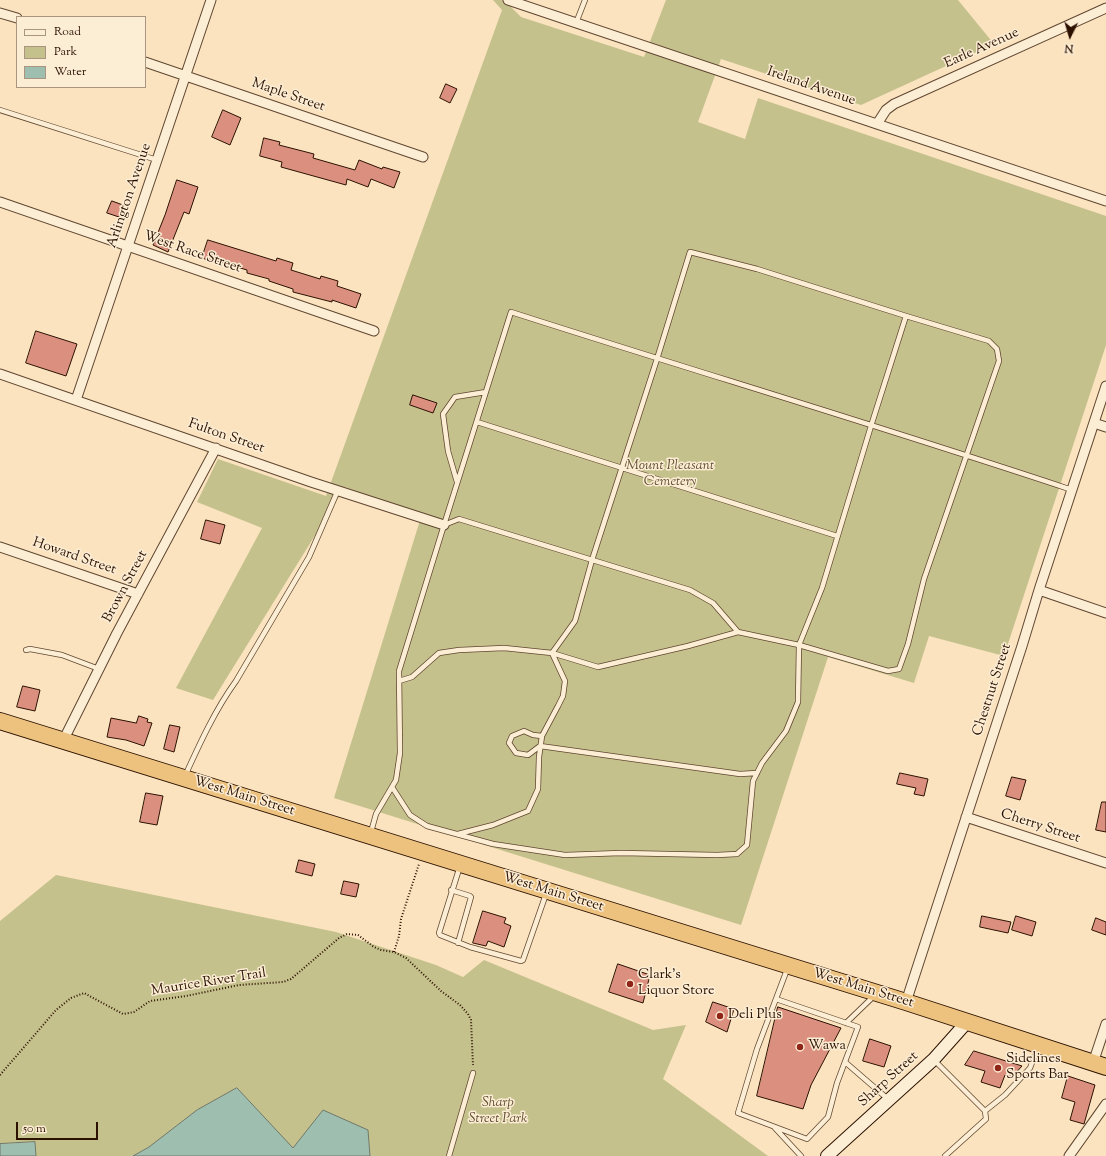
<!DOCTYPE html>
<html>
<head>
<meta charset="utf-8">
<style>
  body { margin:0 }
  #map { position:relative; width:1106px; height:1156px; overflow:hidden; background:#fae3be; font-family:"Sorts Mill Goudy",serif }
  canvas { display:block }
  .legend { position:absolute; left:16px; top:16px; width:130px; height:72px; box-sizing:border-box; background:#fcedd5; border:1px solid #a99580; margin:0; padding:5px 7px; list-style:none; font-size:12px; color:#2c1101 }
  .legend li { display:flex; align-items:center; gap:8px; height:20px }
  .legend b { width:20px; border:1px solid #a99580 }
  .north { position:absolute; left:1050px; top:16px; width:40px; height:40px; -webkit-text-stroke:3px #fcedd5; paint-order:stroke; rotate:185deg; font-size:11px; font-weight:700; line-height:16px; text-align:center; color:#2c1101 }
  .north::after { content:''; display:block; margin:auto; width:14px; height:18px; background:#2c1101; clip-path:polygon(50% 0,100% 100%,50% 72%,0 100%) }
  .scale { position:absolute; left:16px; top:1122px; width:82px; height:18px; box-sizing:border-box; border:2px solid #2c1101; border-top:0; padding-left:5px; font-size:12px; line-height:14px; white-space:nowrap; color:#2c1101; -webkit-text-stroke:3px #fcedd5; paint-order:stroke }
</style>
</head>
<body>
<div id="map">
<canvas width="1106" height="1156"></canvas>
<ul class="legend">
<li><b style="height:5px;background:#fcedd5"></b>Road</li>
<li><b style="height:11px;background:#c5c18d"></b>Park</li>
<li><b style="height:11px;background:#9ebeb0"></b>Water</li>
</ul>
<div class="north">N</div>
<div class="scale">50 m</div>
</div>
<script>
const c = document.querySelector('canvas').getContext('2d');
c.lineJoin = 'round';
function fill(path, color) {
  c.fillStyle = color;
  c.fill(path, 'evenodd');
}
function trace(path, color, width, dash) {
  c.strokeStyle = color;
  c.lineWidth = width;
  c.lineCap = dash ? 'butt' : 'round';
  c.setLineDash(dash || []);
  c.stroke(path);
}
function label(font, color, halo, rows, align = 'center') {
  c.font = font + ' "Sorts Mill Goudy",serif';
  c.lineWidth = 3;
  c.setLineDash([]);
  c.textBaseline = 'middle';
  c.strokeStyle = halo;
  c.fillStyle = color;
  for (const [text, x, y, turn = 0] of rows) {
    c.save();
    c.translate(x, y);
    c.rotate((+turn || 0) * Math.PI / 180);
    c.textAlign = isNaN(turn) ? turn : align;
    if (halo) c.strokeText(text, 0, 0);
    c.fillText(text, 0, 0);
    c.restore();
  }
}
fill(new Path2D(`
  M493 0H504L521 17 644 57 666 0H958L994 44 861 105 721 59 698 122 745 139 758 98 1106 216V345L1004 656 929 636 914 683 828 657 741 925 334 798 421 517 345 487 213 700 176 688 262 528 197 502 218 459 326 496 502 10Z
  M56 875 336 932 436 965 463 977 484 960 653 1030 686 1025 663 1079 768 1156H370L368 1130 293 1148 149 1147 133 1156H36L35 1142 0 1144V921Z`), '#c5c18d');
const water = new Path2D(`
  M237 1088 293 1148 323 1110 368 1130 370 1156H133L149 1147 197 1110Z
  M35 1142 36 1156H0V1144Z`);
fill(water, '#9ebeb0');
trace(water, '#70796a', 1);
const building = new Path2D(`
  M446 84 457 89 450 103 440 98Z
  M223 110 241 118 230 145 212 137Z
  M264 138 280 142 279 145 314 154 313 158 355 170 359 160 382 169 383 167 400 172 394 188 371 179 368 187 347 179 346 185 281 167 282 162 260 156Z
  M177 180 198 187 189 214 184 212 168 252 153 245 165 215Z
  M112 201 123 205 119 217 107 213Z
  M208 240 276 261 277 258 293 263 291 270 320 279 321 276 338 281 337 286 361 294 356 308 332 300V302L293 292V289L269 281V279L247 273V270L214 260V262L202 258Z
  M36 331 77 344 66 376 26 363Z
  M413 395 437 403 433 413 410 405Z
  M206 520 225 525 220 544 201 539Z
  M23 686 40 690 35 711 17 707Z
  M139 716 148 719 147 722 152 723 144 746 126 740 107 737 111 718 136 723Z
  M170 725 180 727 174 752 164 749Z
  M900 773 928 779 924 796 914 794 916 788 897 784Z
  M1012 777 1026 780 1020 800 1006 796Z
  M146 793 163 796 157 825 140 822Z
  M1102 802H1106V832L1096 830Z
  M299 860 315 864 312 876 296 872Z
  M344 881 359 884 356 897 341 894Z
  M483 911 506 918 504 923 511 926 504 947 488 941 486 946 473 943Z
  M982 916 1011 922 1008 933 980 927Z
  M1016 916 1036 922 1032 936 1012 930Z
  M1096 918 1106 922V935L1092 930Z
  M618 964 650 975 643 1003 609 992Z
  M713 1002 734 1009 727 1032 706 1022Z
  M778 1007 841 1028 811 1085 803 1109 757 1096Z
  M870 1039 891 1046 884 1067 863 1061Z
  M974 1051 1022 1066 1011 1078 1005 1075 1000 1088 981 1082 985 1071 965 1065Z
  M1068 1076 1095 1085 1084 1124 1070 1120 1075 1102 1062 1098Z`);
fill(building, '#db907f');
trace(building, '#2c1101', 1);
const lane = new Path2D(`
  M576 23 585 0
  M0 110 157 160
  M906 316 989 341 997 349 999 361 924 579 908 644 899 669 888 671 799 645 738 632 713 603 690 590 459 519 444 525 511 312C698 372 886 428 1072 490
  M477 422 837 536
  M457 482 448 451 443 414 455 397 486 392
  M26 650 30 649 62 655 99 669
  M552 653 598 667 688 646 738 632
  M542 736 533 735 524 731 512 736 509 743 516 753 528 755 540 746 740 774 757 773
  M185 776C200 743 215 710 236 681L309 557 338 490
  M392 787 410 815 427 826 493 844 565 855 621 853 717 855 737 854 747 845 753 781 762 763 786 731 798 702 799 645 822 588 871 426 906 316 757 269 690 252 657 359 592 560 575 621 552 653 504 648 459 650 439 653 412 677 399 681
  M371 832 376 814 396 780 400 753 399 671 444 525
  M458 834 493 825 528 811 538 789 539 757 542 736 558 706 563 696 565 681 552 653
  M460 866 439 933 440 935 470 947 521 961 523 960 546 894
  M451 890 470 896 471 897 458 943
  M776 999 858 1027 837 1083 828 1117 807 1139 738 1113 757 1049 788 967
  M846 1023 875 995
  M934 1060 985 1111
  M845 1062 889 1100
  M775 1128 801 1156
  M449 1156 473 1073
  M945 1156 986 1119 985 1111 1005 1095 1030 1068 1038 1047`);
const street = new Path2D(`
  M508 0 1106 201
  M0 13 17 18
  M145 62 423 157
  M877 124 886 110 894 104 1106 8
  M0 202 374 331
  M0 374 311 482 444 525
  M76 400 211 0
  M1094 423 1106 427
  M0 547 138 594
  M1039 590 1106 613
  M63 741 117 633 216 448
  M966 817 1106 863
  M906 1002 1022 646 1039 590 1106 386
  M1093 1063 1106 1024
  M1069 1156 1106 1104`);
const secondary = new Path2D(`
  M827 1156 934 1059 967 1022`);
const highway = new Path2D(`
  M0 721 906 1002 1106 1067`);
trace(lane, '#604630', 6);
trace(street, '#604630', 11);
trace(secondary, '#2c1101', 14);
trace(highway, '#2c1101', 18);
trace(new Path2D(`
  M394 952 399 936 401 919 419 864
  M0 1075 56 1010 71 998 84 993 123 1014 134 1012 150 1001 186 996 239 985 283 982 291 979 339 938 347 934 358 935 374 947 381 950 394 952 406 958 441 991 460 1005 468 1014 471 1020 473 1065`), '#2c1101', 2, [1, 2]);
trace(lane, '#fcedd5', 4.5);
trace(street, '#fcedd5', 9);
trace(secondary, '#fcedd5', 12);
trace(highway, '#edc27f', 16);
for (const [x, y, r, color] of [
  [630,984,4,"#8f2418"],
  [720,1016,4,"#8f2418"],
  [800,1047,4,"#8f2418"],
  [998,1068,4,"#8f2418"]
]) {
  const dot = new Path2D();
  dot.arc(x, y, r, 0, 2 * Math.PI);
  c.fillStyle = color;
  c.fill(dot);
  trace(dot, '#fcedd5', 1.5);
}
label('14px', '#2c1101', '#fcedd5', [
  ["Earle Avenue",982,49,-24],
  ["Ireland Avenue",811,87,19],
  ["Maple Street",288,96,19],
  ["Arlington Avenue",130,196,-71],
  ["West Race Street",192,253,19],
  ["Fulton Street",226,437,19],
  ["Howard Street",74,557,19],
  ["Brown Street",126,587,-62],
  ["Chestnut Street",993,690,-72],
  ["West Main Street",244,797,17],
  ["Cherry Street",1040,827,18],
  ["West Main Street",553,893,17],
  ["Maurice River Trail",209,983,-9],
  ["West Main Street",863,989,17],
  ["Sharp Street",889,1080,-42]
]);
label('italic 14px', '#624f32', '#fcedd5', [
  ["Mount Pleasant",670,467],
  ["Cemetery",670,483],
  ["Sharp",498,1104],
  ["Street Park",498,1120]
]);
label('14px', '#2c1101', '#fcedd5', [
  ["Clark's",638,976],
  ["Liquor Store",638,992],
  ["Deli Plus",728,1016],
  ["Wawa",808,1047],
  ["Sidelines",1006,1060],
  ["Sports Bar",1006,1076]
], 'left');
</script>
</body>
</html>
